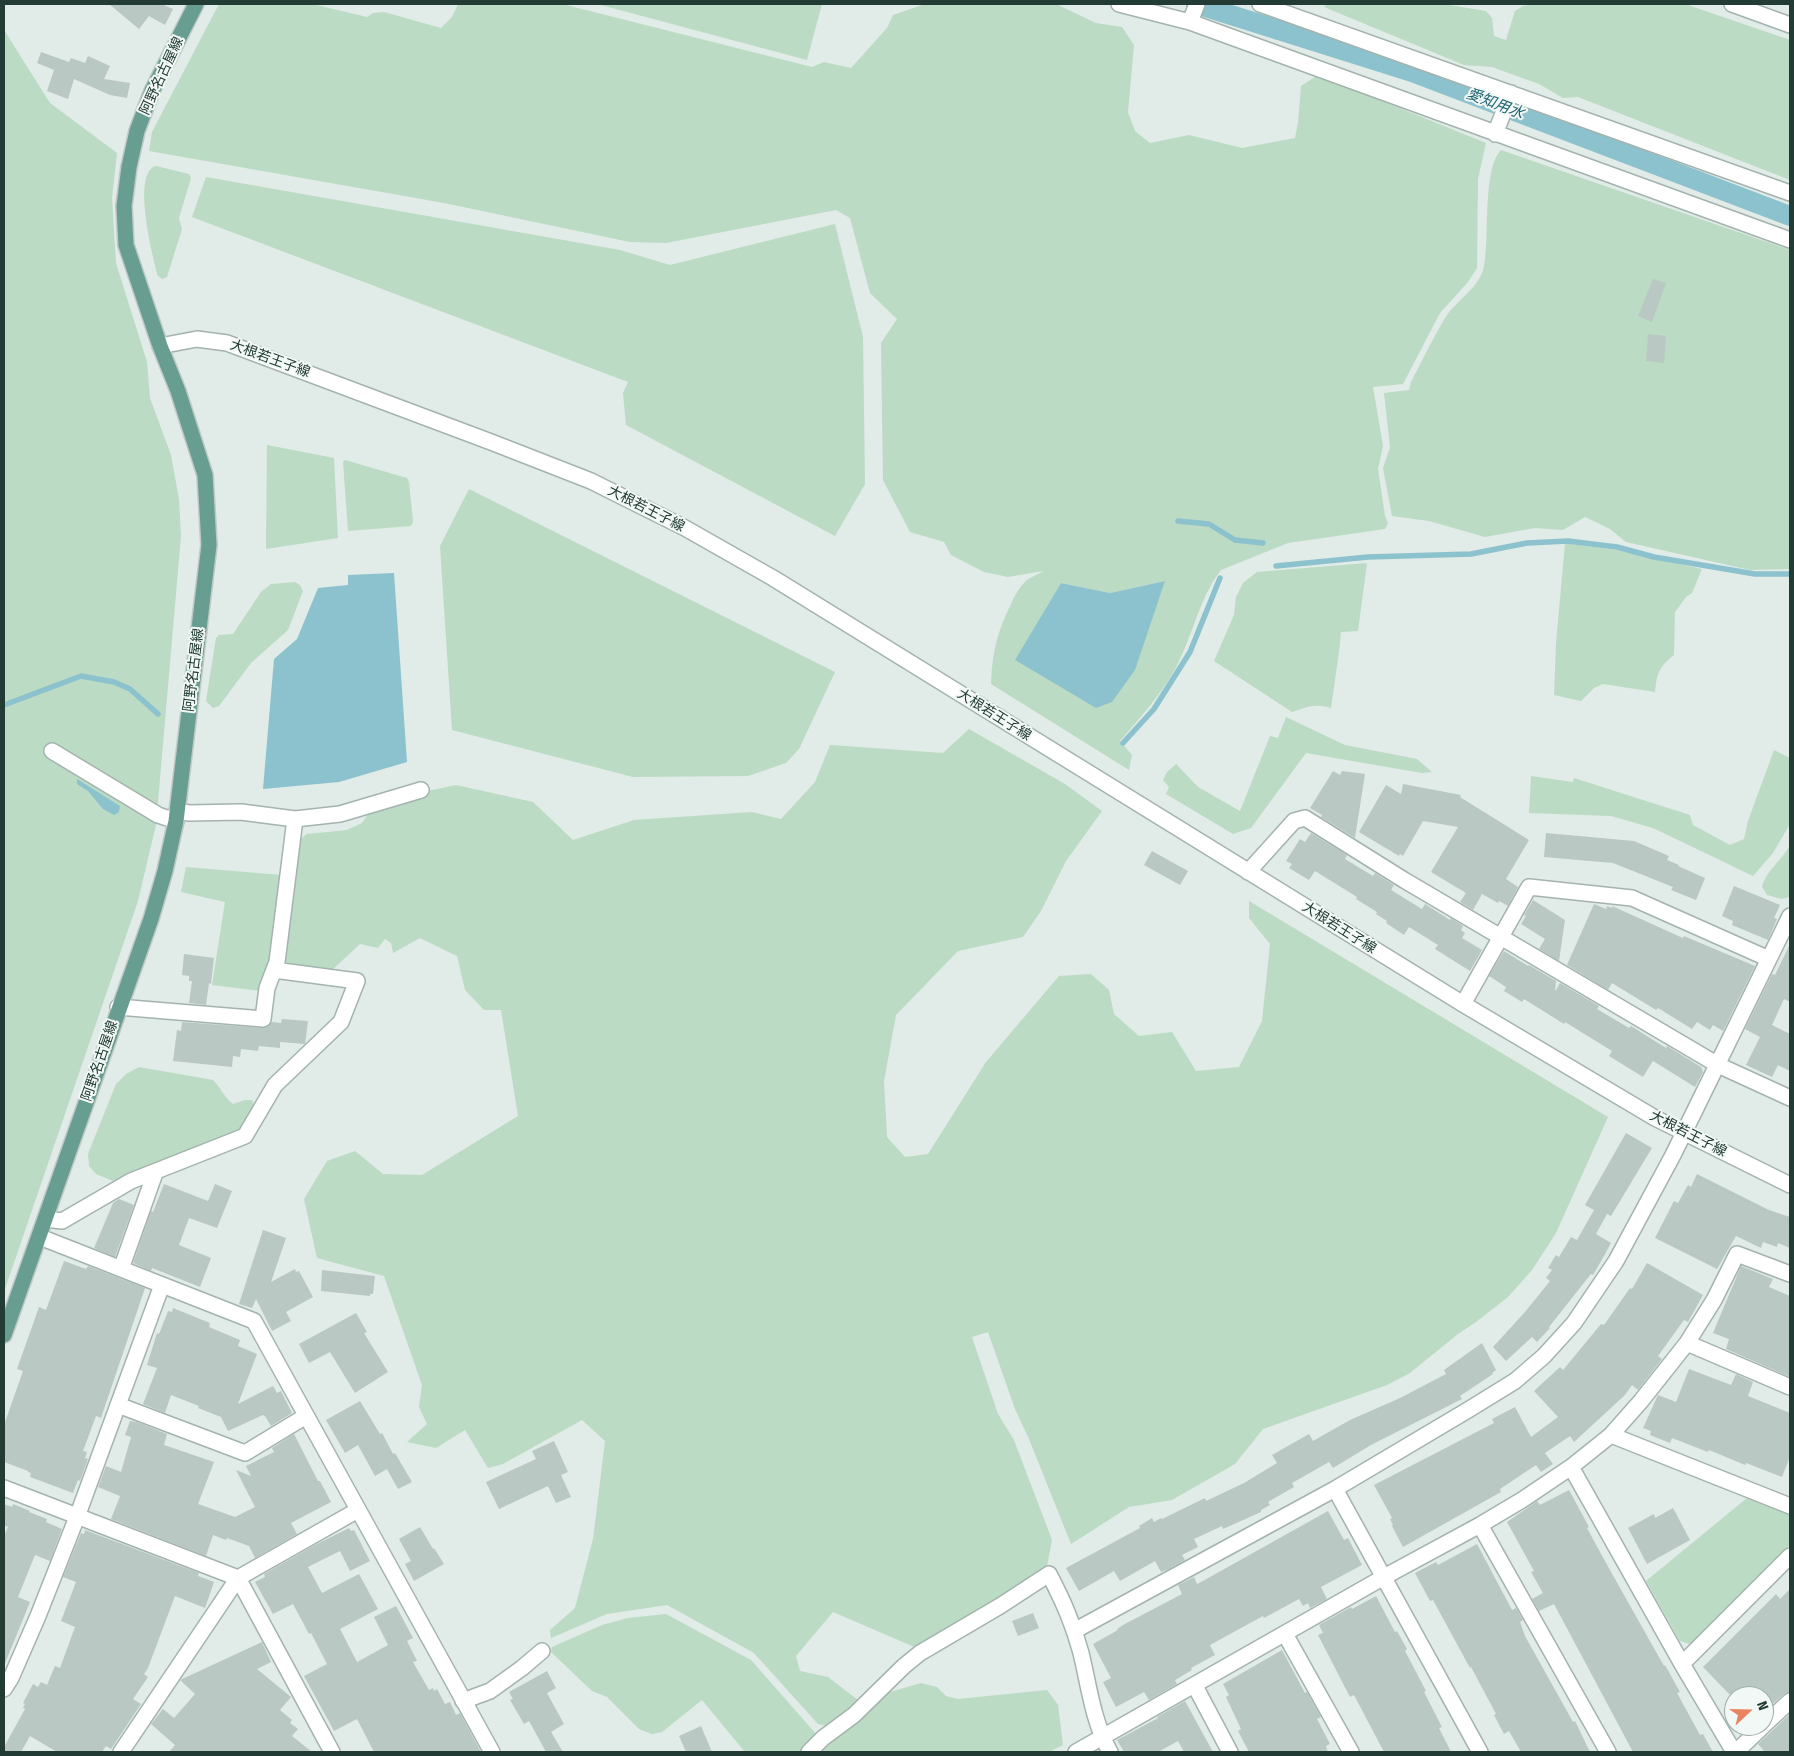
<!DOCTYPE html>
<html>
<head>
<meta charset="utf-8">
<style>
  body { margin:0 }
  #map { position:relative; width:1794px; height:1756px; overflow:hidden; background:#e1ebe7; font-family:"Fira Sans Condensed",sans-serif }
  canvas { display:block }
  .frame { position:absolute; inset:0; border:5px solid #223b35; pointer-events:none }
  .north { position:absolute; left:1724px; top:1686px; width:50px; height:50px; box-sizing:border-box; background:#f2f8f5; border:1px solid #9faca8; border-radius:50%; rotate:69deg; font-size:14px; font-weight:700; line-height:20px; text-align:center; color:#223b35 }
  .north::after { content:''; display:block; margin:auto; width:18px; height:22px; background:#ea8460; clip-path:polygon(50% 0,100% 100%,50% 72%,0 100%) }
</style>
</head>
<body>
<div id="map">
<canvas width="1794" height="1756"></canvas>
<div class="frame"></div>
<div class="north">N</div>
</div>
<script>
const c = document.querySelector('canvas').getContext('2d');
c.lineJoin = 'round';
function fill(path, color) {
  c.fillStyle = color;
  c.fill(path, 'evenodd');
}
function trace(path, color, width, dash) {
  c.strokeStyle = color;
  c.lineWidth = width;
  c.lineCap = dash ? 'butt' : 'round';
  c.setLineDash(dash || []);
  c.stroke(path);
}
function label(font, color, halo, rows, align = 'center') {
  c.font = font + ' "Fira Sans Condensed","Noto Sans JP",sans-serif';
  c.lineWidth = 4;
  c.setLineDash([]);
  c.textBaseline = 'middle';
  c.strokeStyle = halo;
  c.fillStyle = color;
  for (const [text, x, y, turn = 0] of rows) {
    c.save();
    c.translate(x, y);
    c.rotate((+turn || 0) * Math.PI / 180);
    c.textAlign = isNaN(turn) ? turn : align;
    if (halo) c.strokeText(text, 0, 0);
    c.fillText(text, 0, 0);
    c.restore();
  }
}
fill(new Path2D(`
  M219 4H312L367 17 373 13 384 12 441 28 452 17 458 4H562L812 67 824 62 851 68 887 28 893 15 925 4H1056L1096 23 1122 27 1134 45 1128 112 1135 131 1150 143 1189 135 1242 148 1295 138 1298 123 1301 86 1318 75 1486 143 1478 179 1477 268 1468 282 1440 313 1403 384 1373 387 1383 446 1378 469 1385 516 1388 523 1385 529 1288 543 1221 570C1199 598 1192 639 1174 671 1159 697 1139 719 1120 741L1132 755 1129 770 991 684C992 654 997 632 1011 604 1014 597 1019 587 1026 581 1030 577 1038 575 1043 571L1008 577 984 572 951 555 944 542 910 532 883 480 881 343 897 319 870 293 850 218 836 210 666 243 630 242 444 203 149 151 152 132ZM1165 581 1016 660 1061 583 1110 593Z
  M597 4H822L807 60Z
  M1327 4H1443L1486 11 1492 18 1494 36 1506 40 1515 11 1523 6 1536 4H1685L1790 40V180L1578 97 1563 98 1539 84 1492 67 1464 65 1324 7Z
  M4 30 50 103 117 153 112 198 116 263 147 362 150 398 171 455 179 499 181 536 156 825 138 901 4 1292Z
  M1501 150 1790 250V569L1750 570 1626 542 1610 529 1585 517 1563 530 1535 528 1485 537 1429 521 1392 516 1383 468 1390 447 1384 393 1409 390 1411 382C1422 361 1433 338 1445 318 1456 300 1480 288 1484 266 1490 238 1482 170 1501 150Z
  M156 166 189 174 191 178 179 218 182 229 167 277 162 279 158 276C153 258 131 172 156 166Z
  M206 177 620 250 670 265 835 224 863 337 865 484 835 536 626 425 623 393 628 382 192 217Z
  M267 445 334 458 338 538 266 549Z
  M345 460 407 478 409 482 413 522 411 526 348 531 343 462Z
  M469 489 835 672 799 749 786 763 748 776 633 777 452 730 440 546Z
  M1565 543 1617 550 1702 569 1692 593 1686 597 1675 612 1674 655C1659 667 1657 673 1655 692L1603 684 1594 688 1581 701 1554 695 1556 643Z
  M1367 563 1358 631 1341 632 1339 652 1331 708C1316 703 1306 707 1292 712L1214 661 1234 615 1236 597 1243 583 1257 572Z
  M295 582 300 585 303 591 288 630 251 663 219 706 213 708 206 701 216 638 219 635 233 634 261 592 271 584Z
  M1286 717 1345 745 1417 759 1432 772 1422 773 1306 753 1251 828 1233 834 1166 794 1169 787 1163 780 1167 772 1176 764 1198 787 1240 811 1270 736 1278 738Z
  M969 729 1065 784 1102 811 1066 861 1041 911 1023 937 958 951 896 1015 884 1081 887 1137 905 1157 928 1154 986 1062 1059 976 1091 974 1109 990 1114 1014 1139 1036 1172 1032 1196 1071 1239 1067 1262 1021 1270 944 1249 918V901L1608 1117 1556 1233 1532 1270 1508 1297 1476 1322 1458 1334 1410 1373 1387 1385 1263 1429 1235 1464 1172 1500 1129 1507 1071 1544 1029 1439 1015 1409 988 1332 972 1337 998 1414 1014 1440 1052 1540 1047 1566 919 1649 833 1612 796 1656 800 1671 828 1677 858 1700 827 1726 818 1724 754 1653 667 1605 607 1614 551 1638 550 1630 575 1608 593 1539 605 1441 582 1420 503 1464 488 1468 465 1430 436 1448 407 1442 427 1424 419 1407 422 1385 384 1276 317 1258 304 1199 327 1161 355 1151 383 1174 422 1175 518 1116 501 1010H484L465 990 457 956 420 938 393 953 391 943 385 939 378 948 360 944 332 970 284 962 299 840 307 834 347 830 362 823 371 810 423 792 456 785 533 802 573 840 634 820 752 812 781 819 815 782 830 745 943 753Z
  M1774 750 1790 758V824L1773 853 1753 876 1653 828 1611 816 1529 813 1531 776 1573 782 1574 778 1690 815 1693 825 1730 845 1744 839 1748 821Z
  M1790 845 1789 897 1782 899 1767 895 1762 887C1765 872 1783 859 1790 845Z
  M186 867 281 875 271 962 261 991 212 985 225 902 181 892Z
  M139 1067 213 1080C221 1088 224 1097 233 1104L245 1100H252L255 1107 242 1132 130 1176 113 1181 96 1174 89 1166 88 1154 116 1084 126 1074Z
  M1747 1498 1790 1515V1545L1690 1644 1680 1641 1646 1581Z
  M666 1614 751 1660 817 1735 802 1752H745L702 1700 662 1732 652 1734 639 1729 607 1697 592 1691 551 1652 552 1647 602 1625 628 1618Z
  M921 1683 937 1687 946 1696 958 1699 1047 1690 1058 1705 1063 1745 1049 1752H817L880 1695Z`), '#bbdbc4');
fill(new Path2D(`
  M394 573 407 762 339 782 263 789 274 659 297 639 318 588 348 585V575Z
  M1165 581 1135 670 1112 702 1096 708 1015 660 1061 583 1110 593Z
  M77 779 120 806 119 812 114 815 103 809 88 791 77 784Z`), '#8cc2cd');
trace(new Path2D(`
  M1178 521 1209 524 1235 540 1263 543
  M1276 566 1368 557 1471 554 1527 543 1568 541 1617 547 1654 557 1755 574H1790
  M4 705 81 676 114 682 130 689 158 714
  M1123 743 1154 709 1190 652 1220 578`), '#8cc2cd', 5.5);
trace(new Path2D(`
  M1196 4 1412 72 1790 216`), '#8cc2cd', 20);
fill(new Path2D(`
  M109 4H162L173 9 165 25 149 16 139 29Z
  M41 52 69 62 71 58 85 63 88 56 110 66 104 79 130 83 127 98 110 95 74 79 68 99 47 91 54 70 37 63Z
  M1653 279 1666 283 1652 322 1638 316Z
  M1648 334 1666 336 1664 363 1646 361Z
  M1333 771 1340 775 1342 771 1365 774 1355 838 1321 817 1322 815 1310 808Z
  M1403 784 1461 795 1460 797 1529 840 1506 879 1518 887 1508 906 1499 901 1498 903 1482 894 1473 910 1460 902 1466 893 1431 872 1458 827 1423 821 1403 856 1400 854 1399 856 1359 832 1386 785 1401 794Z
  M1311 833 1347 855 1345 859 1373 876 1375 873 1394 885 1391 890 1422 909 1425 904 1450 920 1451 918 1463 926 1461 930 1465 933 1462 938 1482 950 1470 971 1435 949 1438 945 1409 927 1404 935 1386 923 1387 921 1376 914 1377 912 1356 899 1357 897 1315 871 1309 880 1289 868 1292 864 1286 861 1300 839 1305 842Z
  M1546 833 1634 841 1669 856 1667 860 1679 865 1678 866 1705 878 1696 900 1671 890 1673 887 1613 863 1544 857Z
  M1152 851 1188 871 1180 885 1144 865Z
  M1734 886 1780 905 1774 918 1777 919 1768 940 1732 925 1733 921 1722 916Z
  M1533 900 1565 920 1559 961 1539 949 1545 939 1521 924 1526 916 1524 915Z
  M1594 904 1606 909 1607 906 1612 908V906L1683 938 1684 936 1755 966 1723 1031 1713 1025 1710 1030 1697 1022 1692 1029 1658 1008 1656 1010 1612 983 1608 990 1567 965Z
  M1790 944V1002L1784 999 1772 1025 1790 1034V1071L1778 1065 1772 1077 1746 1065 1760 1037 1745 1029 1772 974 1775 975Z
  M1504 951 1528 966 1529 965 1556 981 1555 990H1556L1560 983 1599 1006 1597 1009 1629 1028 1631 1026 1666 1048 1667 1046 1701 1067 1703 1072 1695 1087 1653 1061 1643 1077 1609 1056 1612 1051 1565 1022 1564 1024 1524 999 1522 1002 1504 991 1506 987 1489 976Z
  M184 954 214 958 211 984 209 983 206 1005 189 1003 192 981H189V976L182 975Z
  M282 1019 308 1021 305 1044 280 1042V1048L259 1046 258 1051 241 1049 240 1057 233 1056 232 1067 173 1061 177 1030 181 1031 182 1022 263 1028 267 1027 272 1022 281 1023Z
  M1626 1133 1652 1148 1611 1216 1607 1214 1596 1234 1611 1243 1604 1256 1593 1275 1591 1274 1549 1327 1550 1328 1537 1342 1532 1337 1506 1361 1493 1347 1525 1312 1550 1281 1546 1278 1552 1270 1548 1268 1556 1255 1559 1257 1571 1237 1577 1240 1594 1210 1585 1205Z
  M1697 1174 1769 1210 1790 1217V1248L1778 1243 1777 1247 1763 1242 1761 1248 1736 1236 1717 1269 1655 1238 1674 1201 1678 1203 1688 1185 1691 1187Z
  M164 1184 208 1201 215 1184 232 1191 217 1228 189 1218 179 1245 211 1258 200 1287 152 1268 151 1271 133 1263 151 1211 153 1212Z
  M119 1199 134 1205 115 1257 94 1248 113 1203Z
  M263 1230 286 1238 271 1282 295 1269 296 1272 299 1271 313 1297 286 1312 291 1321 272 1331 256 1299 252 1308 239 1304Z
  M64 1261 86 1269 88 1266 145 1288 101 1418 96 1416 83 1451 87 1452 85 1458 88 1459 80 1481 78 1480 73 1493 30 1477 31 1473 28 1472V1471L4 1462V1425L23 1371 17 1369 39 1307 46 1310Z
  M1647 1263 1703 1295 1688 1322 1684 1320 1658 1356 1662 1359 1638 1390 1632 1385 1625 1395 1574 1442 1570 1436 1545 1453 1553 1464 1541 1472 1536 1465 1500 1489 1501 1492 1403 1547 1392 1526 1393 1525 1390 1519 1392 1518 1374 1485 1494 1423 1492 1419 1515 1407 1531 1437 1558 1417 1534 1391 1560 1367 1563 1370 1601 1324 1604 1325 1630 1288 1632 1289Z
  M1741 1266 1773 1279 1769 1287 1790 1296V1377L1726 1349 1729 1339 1713 1333Z
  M322 1270 375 1276 373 1294H370V1296L321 1291Z
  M173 1308 210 1323 209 1327 240 1340 238 1346 257 1354 238 1404 273 1386 277 1393 281 1391 292 1413 271 1426 265 1416 263 1415 228 1431 221 1417 198 1408 199 1406 171 1395 165 1413 143 1404 157 1368 147 1365 157 1333 159 1334 168 1311 172 1312Z
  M356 1313 367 1332 364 1333 388 1372 355 1393 330 1352 309 1363 299 1344Z
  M1482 1343 1496 1370 1492 1373 1493 1374 1460 1396 1462 1399 1371 1445 1333 1468 1329 1462 1292 1483 1294 1487 1268 1502 1270 1505 1261 1510V1512L1223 1529 1222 1526 1194 1539 1198 1547 1182 1555 1185 1560 1169 1569 1161 1572 1155 1561 1120 1581 1114 1571 1079 1591 1066 1568 1140 1528 1139 1526 1152 1518 1154 1522 1161 1518 1162 1519 1205 1498 1206 1501 1244 1483 1277 1463 1272 1455 1309 1434 1313 1441 1350 1420 1400 1398 1446 1374 1444 1370Z
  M1689 1369 1731 1385 1736 1374 1753 1382 1748 1396 1790 1413V1457L1782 1477 1746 1463 1745 1465 1709 1450 1708 1452 1672 1438 1670 1443 1650 1435 1651 1431 1643 1428 1658 1395 1676 1402Z
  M360 1401 380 1434 382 1433 393 1454 395 1453 412 1482 398 1489 387 1469 375 1476 358 1445 345 1453 326 1420Z
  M130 1421 137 1422 167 1434 164 1445 214 1462 198 1504 235 1517 255 1507 236 1470 251 1476 246 1466 274 1452 272 1448 294 1434 318 1481H320L331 1502 291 1523 297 1534 255 1558 249 1546 227 1538 226 1540 213 1535 206 1556 111 1519 120 1496 98 1487 106 1466 121 1472 131 1437 125 1435Z
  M554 1441 568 1472 561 1475 571 1497 556 1503 548 1486 499 1509 486 1482 536 1459 532 1451Z
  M1569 1490 1589 1527 1587 1528 1606 1563 1664 1666 1665 1665 1680 1692 1677 1693 1700 1735 1703 1734 1713 1752H1633L1554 1604 1539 1611 1532 1599 1543 1593 1531 1572 1534 1571 1507 1522 1537 1501 1540 1505Z
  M4 1504 12 1507 13 1504 30 1511 29 1512 47 1519 46 1522 62 1529 50 1561 35 1555 18 1597 30 1602 4 1666V1536L8 1527 4 1525Z
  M1673 1508 1690 1540 1647 1564 1628 1528 1654 1514 1655 1518Z
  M1328 1511 1344 1540 1348 1538 1362 1565 1321 1587 1327 1599 1310 1608 1308 1603 1303 1606 1299 1599 1264 1618 1263 1616 1210 1645 1215 1655 1191 1668 1192 1670 1175 1680 1177 1684 1149 1700 1144 1692 1116 1707 1103 1682 1111 1678 1093 1644 1118 1630 1117 1629 1123 1625 1182 1594 1178 1585 1194 1577 1197 1584 1201 1582Z
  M420 1527 433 1549 434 1548 444 1564 414 1581 405 1564 411 1561 399 1539Z
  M349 1528 351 1531 354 1530 370 1561 350 1571 340 1551 308 1567 322 1593 359 1574 378 1609 340 1629 357 1662 388 1645 374 1617 396 1606 413 1638 407 1641 417 1661 413 1662 429 1690 433 1688 434 1691 437 1689 445 1704 450 1702 456 1715 460 1713 481 1752H374L357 1719 334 1731 304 1676 327 1664 311 1633 309 1634 293 1604 273 1614 255 1582 265 1577 264 1574 315 1545Z
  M85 1530 199 1573 198 1576 214 1582 205 1608 175 1596 148 1668 144 1674 148 1677 133 1699 141 1704 111 1749 106 1746 102 1752H57L30 1736 21 1752H4V1747L25 1709 23 1708 25 1704 23 1703 33 1684 38 1687 41 1682 47 1685 55 1666 60 1668 75 1627 61 1621 76 1582 63 1577 81 1533 84 1534Z
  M1477 1544 1512 1610 1516 1608 1523 1620 1520 1622 1525 1636 1573 1722 1575 1721 1590 1752H1521L1509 1731 1504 1734 1494 1715 1496 1714 1471 1667 1470 1668 1433 1600 1430 1601 1415 1573 1436 1562 1438 1565Z
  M1790 1589V1692L1784 1694 1768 1708 1764 1704V1696H1731L1703 1667 1776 1594 1780 1599Z
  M1376 1596 1395 1632 1397 1631 1407 1649 1405 1651 1426 1691 1424 1692 1442 1727 1439 1728 1451 1752H1384L1354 1695 1350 1697 1318 1635 1323 1633 1319 1625 1351 1607 1352 1609Z
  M1033 1613 1039 1628 1018 1636 1012 1621Z
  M262 1642 271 1662 257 1669 291 1697 280 1710 292 1720 290 1723 298 1729 292 1736 312 1752H169L175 1745 151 1724 163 1709 174 1718 195 1694 180 1680Z
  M1282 1650 1305 1693 1307 1692 1321 1717 1317 1719 1330 1744 1326 1746 1328 1752H1249L1238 1731 1241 1729 1226 1697 1229 1695 1223 1684Z
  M547 1671 556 1688 547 1693 564 1724 551 1732 563 1752H546L529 1721 524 1724 510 1700 513 1699 509 1692Z
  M1185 1701 1213 1752H1184L1178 1741 1158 1752H1124L1117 1740 1158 1718 1157 1717Z
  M1790 1714V1752H1765L1758 1744Z
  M701 1726 712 1752H686L679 1736Z`), '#bac8c3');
const minor = new Path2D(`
  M1119 4 1190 22 1790 240
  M1260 4 1790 193
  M1732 4 1790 25
  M1190 22 1197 4
  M1495 134 1511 93
  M160 346 197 339 227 343 491 442 591 481 685 528 773 578 1463 1004 1655 1118 1790 1185
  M52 751 158 815 176 821
  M295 819 340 814 421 790
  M1248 872 1294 821 1305 818 1404 880 1718 1065 1790 1098
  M1463 1004 1529 887 1632 898 1769 959
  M118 1007 263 1019 267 988 277 962 295 819 241 812 189 813 177 811
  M46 1219 62 1221 131 1181 245 1136 275 1085 341 1022 357 981 274 970
  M40 1237 254 1321 492 1752
  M121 1269 154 1176 152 1173
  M1687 1343 1790 1387
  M118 1405 245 1453 306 1416
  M1611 1435 1790 1506
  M1571 1467 1682 1664 1734 1752
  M4 1488 238 1578 332 1752
  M1335 1489 1480 1752
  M1480 1525 1608 1752
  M1074 1631 1335 1489 1468 1410 1515 1381 1544 1356 1574 1323 1616 1261 1673 1155 1790 916
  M1285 1634 1351 1752
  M1682 1664 1790 1556
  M1195 1686 1230 1752
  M4 1689 11 1678 38 1616 77 1517 162 1285
  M463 1701 490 1691 522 1668 542 1651
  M1764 1725 1790 1701
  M121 1752 238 1578 358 1510
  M809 1752 823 1738 854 1715 904 1666 920 1653 1000 1606 1049 1574C1063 1601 1073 1623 1081 1653 1089 1686 1093 1722 1110 1752
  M1076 1752 1384 1577 1480 1525 1522 1500 1571 1467 1611 1435 1641 1401 1687 1343 1714 1300 1737 1254 1790 1274
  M1736 1752 1763 1726`);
const major = new Path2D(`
  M4 1335 151 919 165 871 176 821 209 545 205 475 178 391 160 346 126 245 124 206 129 167 137 131 152 91 196 4`);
trace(minor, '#a4b3ae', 18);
trace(major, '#c1c8c6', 18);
trace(minor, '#fff', 15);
trace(major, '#689e91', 15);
label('14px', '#223b35', '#f2f8f5', [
  ["阿野名古屋線",162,76,-65],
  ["大根若王子線",270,359,20],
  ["大根若王子線",646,509,27],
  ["阿野名古屋線",194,670,-83],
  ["大根若王子線",994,715,32],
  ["大根若王子線",1339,928,32],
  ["阿野名古屋線",100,1061,-71],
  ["大根若王子線",1688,1134,27]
]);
label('italic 15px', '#206473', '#f2f8f5', [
  ["愛知用水",1495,104,21]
]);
</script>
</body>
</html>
